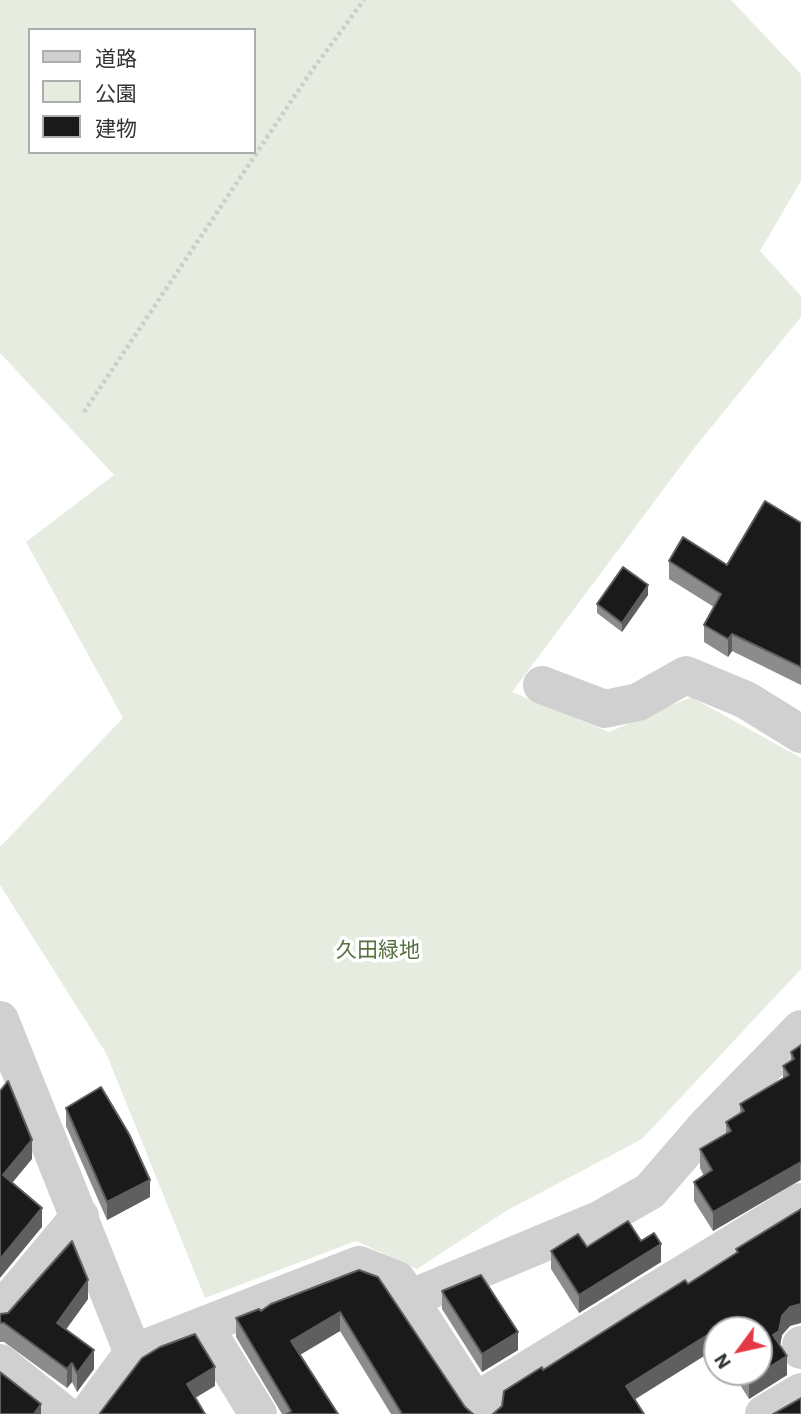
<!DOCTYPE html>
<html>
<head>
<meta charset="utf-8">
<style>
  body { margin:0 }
  #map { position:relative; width:801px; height:1414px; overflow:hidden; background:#fff; font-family:"IBM Plex Sans","Noto Sans JP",sans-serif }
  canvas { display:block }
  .legend { position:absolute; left:28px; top:28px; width:228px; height:126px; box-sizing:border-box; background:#fff; border:2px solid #adadad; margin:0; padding:9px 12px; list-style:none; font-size:21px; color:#333 }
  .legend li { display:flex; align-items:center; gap:14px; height:35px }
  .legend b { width:35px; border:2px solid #adadad }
  .north { position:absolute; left:703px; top:1316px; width:70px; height:70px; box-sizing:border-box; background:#fff; border:2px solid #adadad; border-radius:50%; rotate:237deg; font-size:19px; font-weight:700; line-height:28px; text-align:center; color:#333 }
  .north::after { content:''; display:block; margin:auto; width:24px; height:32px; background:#e63946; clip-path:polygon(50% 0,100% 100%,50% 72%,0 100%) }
</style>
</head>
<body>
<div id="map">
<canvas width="801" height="1414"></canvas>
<ul class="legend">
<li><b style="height:9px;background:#d0d0d0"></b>道路</li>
<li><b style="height:19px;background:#e6ecdf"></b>公園</li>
<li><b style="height:19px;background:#1a1a1a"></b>建物</li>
</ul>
<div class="north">N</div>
</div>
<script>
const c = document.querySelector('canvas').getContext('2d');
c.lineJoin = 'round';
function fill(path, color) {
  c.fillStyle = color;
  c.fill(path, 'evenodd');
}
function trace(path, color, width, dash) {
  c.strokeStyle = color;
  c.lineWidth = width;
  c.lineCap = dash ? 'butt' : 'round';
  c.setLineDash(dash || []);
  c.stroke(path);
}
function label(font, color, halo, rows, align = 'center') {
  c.font = font + ' "IBM Plex Sans","Noto Sans JP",sans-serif';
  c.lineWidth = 7;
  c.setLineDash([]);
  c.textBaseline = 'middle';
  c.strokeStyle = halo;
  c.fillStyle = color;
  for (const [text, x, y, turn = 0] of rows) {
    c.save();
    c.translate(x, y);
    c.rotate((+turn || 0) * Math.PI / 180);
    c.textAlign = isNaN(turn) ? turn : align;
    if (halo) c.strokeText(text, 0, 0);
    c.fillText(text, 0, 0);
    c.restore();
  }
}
fill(new Path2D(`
  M0 0H731L801 74V181L760 251 801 296V317L695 447 512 692 609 732 691 697 801 758V969L642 1139 506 1211 417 1269 356 1241 205 1298 106 1053 0 885V847L123 718 26 542 114 475 0 353ZM30 30H254V152H30Z`), '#e6ecdf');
trace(new Path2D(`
  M84 412 308 76 364 0`), '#cdcdcd', 4.5, [3.5, 3.5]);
trace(new Path2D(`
  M542 685 605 709 638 702 686 675 746 700 801 734
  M0 1020 133 1353
  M409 1299 601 1219 650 1191 708 1124 801 1029
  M0 1312 80 1216
  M204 1326 258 1414
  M801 1345V1350
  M0 1363 64 1414
  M475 1402 801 1202
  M88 1414 133 1353 359 1265 397 1280 483 1414
  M764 1414 801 1392`), '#d0d0d0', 38);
fill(new Path2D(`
  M801 523V685L732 651 728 657 704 642V625L714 607 669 579V561L727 565Z
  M648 595 622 632 597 613V604Z
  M801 1045V1180L713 1231 694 1201V1182L704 1176 700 1168V1149L726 1134V1122L740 1113V1104L783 1079V1066L791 1061V1052Z
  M66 1108 150 1197 107 1220 66 1126Z
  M641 1241 661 1262 579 1313 551 1269V1251Z
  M736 1249 790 1326 782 1335 780 1346 787 1375 749 1399 732 1372H759V1330H717L635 1399 543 1370 688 1284 736 1254Z
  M359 1270 465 1407 473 1414H391L340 1331 300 1355 338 1414H282L236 1337V1318L261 1311Z
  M442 1291 518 1350 482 1372 442 1309Z
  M88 1299 66 1329 94 1369 77 1392 72 1382 67 1388 4 1342H0V1314Z`), '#8c8c8c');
fill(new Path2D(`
  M648 585V595L622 632V623Z
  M732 634V651L728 657V639Z
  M32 1140V1159L3 1194V1175Z
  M800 1161V1180L713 1231V1212Z
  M150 1180V1197L107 1220V1202Z
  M42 1208V1227L0 1278V1259Z
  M661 1244V1262L579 1313V1295Z
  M88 1280V1299L57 1342V1323Z
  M801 1304V1323L790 1326 782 1335 779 1350 773 1335 782 1316 790 1307Z
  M340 1312V1331L291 1360V1341Z
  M717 1329V1348L626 1405V1386Z
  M518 1332V1350L482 1372V1354Z
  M94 1350V1369L77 1392V1373Z
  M787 1356V1375L749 1399V1380Z
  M72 1363V1382L67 1388V1369Z
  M215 1367V1386L187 1403V1384Z
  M41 1404V1414H34Z`), '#5f5f5f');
const building = new Path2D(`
  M765 501 801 523V667L732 634 728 639 704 625 721 594 669 561 683 537 727 565Z
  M623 567 648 585 622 623 597 604Z
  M801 1045V1162L713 1212 694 1182 712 1170 700 1149 731 1131 726 1122 744 1111 740 1104 789 1075 783 1066 794 1059 791 1052Z
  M8 1081 32 1140 3 1175 42 1208 0 1259V1091Z
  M101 1087 129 1134 150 1180 107 1202 66 1108Z
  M801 1209V1304L790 1307 782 1316 779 1331 773 1335 787 1356 749 1380 745 1372H759V1330H718L717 1329 626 1386 644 1414H493L502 1406 504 1391 542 1367 543 1370 685 1280 688 1284 738 1252 736 1249Z
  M628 1221 641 1241 654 1233 661 1244 579 1295 551 1251 578 1234 587 1247Z
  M72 1241 88 1280 57 1323 94 1350 77 1373 72 1363 67 1369 4 1323H0V1314L8 1313Z
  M359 1270 378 1277 465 1407 473 1414H402L340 1312 291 1341 338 1414H287L291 1411 236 1318 259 1309 261 1311 271 1304Z
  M481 1275 518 1332 482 1354 442 1291Z
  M195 1334 215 1367 187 1384 205 1414H100V1413L142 1358 160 1347Z
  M0 1372 41 1404 34 1414H0Z
  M801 1398V1414H773Z`);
fill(building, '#1a1a1a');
trace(building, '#5f5f5f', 2);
label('21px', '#56703f', '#fff', [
  ["久田緑地",378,951]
]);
</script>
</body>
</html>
